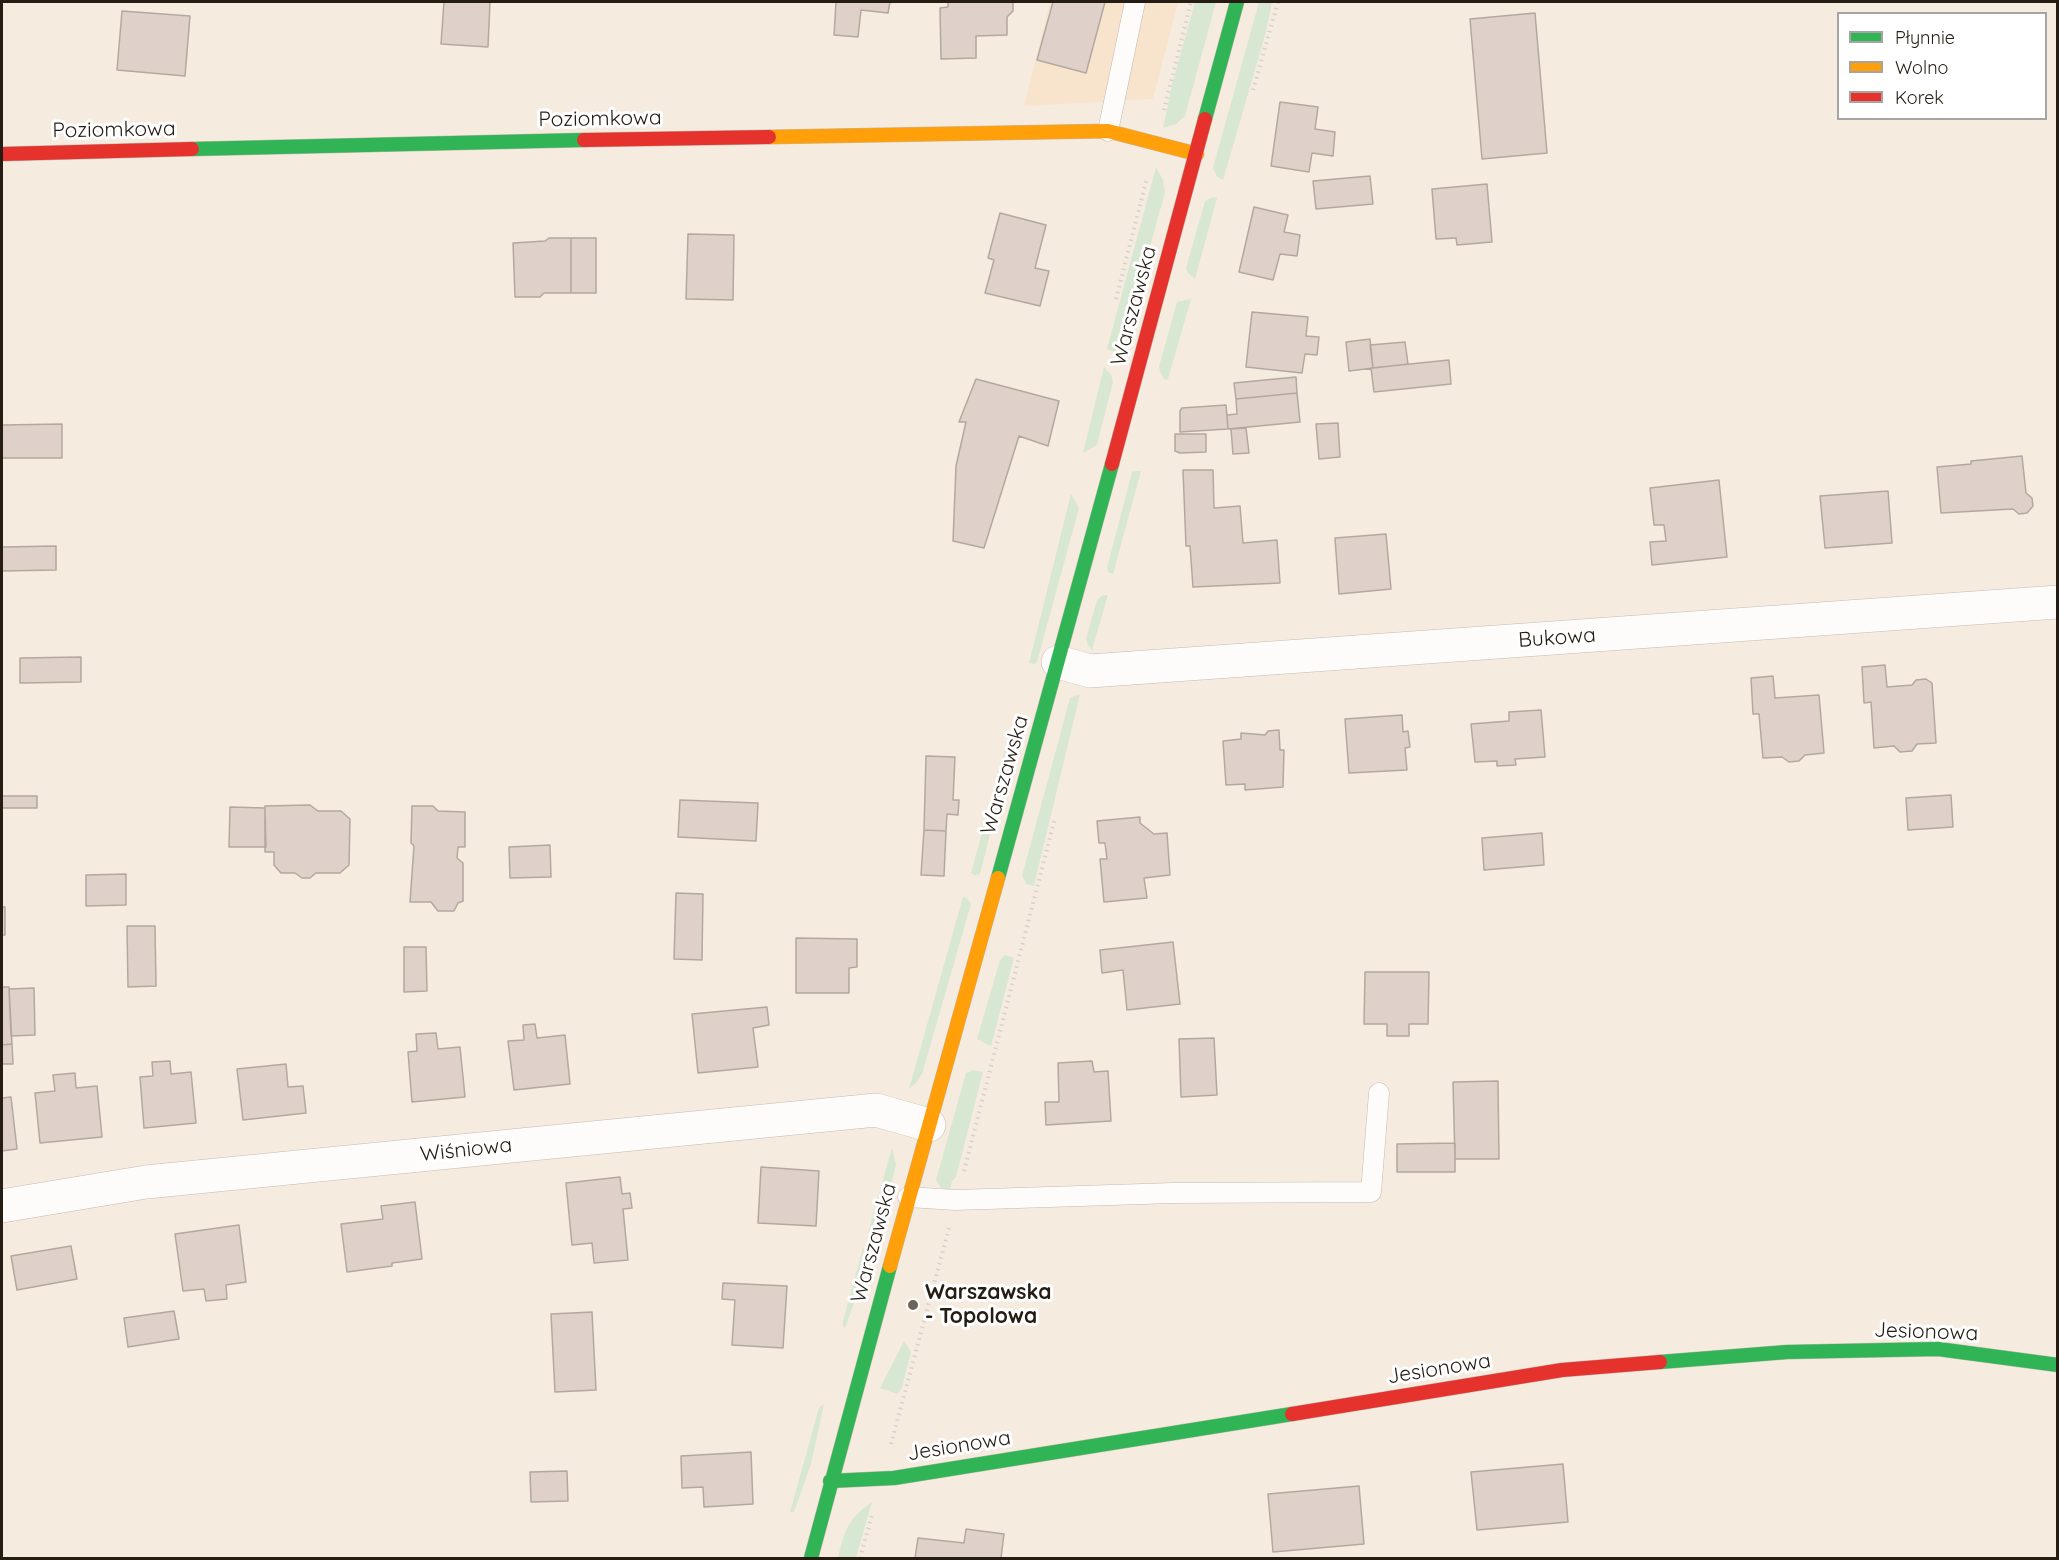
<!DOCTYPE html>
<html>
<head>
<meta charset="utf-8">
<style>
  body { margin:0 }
  #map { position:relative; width:2059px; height:1560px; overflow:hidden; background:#f6ebdf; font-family:Quicksand,sans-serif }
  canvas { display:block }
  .frame { position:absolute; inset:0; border:3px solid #251c13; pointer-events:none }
  .legend { position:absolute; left:1837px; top:12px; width:210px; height:108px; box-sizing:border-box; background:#fff; border:2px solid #a8a4a1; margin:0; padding:8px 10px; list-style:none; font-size:18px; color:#251c13 }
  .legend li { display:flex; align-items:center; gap:12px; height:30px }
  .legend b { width:30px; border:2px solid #a8a4a1 }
</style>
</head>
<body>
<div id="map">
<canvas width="2059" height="1560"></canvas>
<div class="frame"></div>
<ul class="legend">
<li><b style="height:8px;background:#30b455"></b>Płynnie</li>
<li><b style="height:8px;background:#ff9f0a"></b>Wolno</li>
<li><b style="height:8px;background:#e5322d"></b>Korek</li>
</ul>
</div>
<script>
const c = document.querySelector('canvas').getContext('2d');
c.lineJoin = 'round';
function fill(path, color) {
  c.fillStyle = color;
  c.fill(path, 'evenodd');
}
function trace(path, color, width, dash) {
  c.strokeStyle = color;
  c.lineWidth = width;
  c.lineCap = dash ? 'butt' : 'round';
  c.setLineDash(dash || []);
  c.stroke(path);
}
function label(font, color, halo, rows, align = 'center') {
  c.font = font + ' Quicksand,sans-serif';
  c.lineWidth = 6;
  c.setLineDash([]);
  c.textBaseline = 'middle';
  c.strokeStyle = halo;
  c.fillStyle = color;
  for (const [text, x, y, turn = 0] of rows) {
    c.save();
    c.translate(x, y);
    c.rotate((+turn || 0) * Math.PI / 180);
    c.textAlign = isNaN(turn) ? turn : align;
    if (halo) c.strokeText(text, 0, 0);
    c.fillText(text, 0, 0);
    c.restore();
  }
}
fill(new Path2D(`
  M1050 2H1178L1153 99 1024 106Z`), '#f8e3cc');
fill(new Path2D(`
  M1195 2H1216L1185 116 1176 124 1163 128 1173 81Z
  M1259 2H1272L1266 32 1223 180 1217 177 1213 168Z
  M1156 167 1163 180 1165 192 1122 348 1115 352 1107 349Z
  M1213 197 1217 198 1195 279 1187 272 1186 268 1205 201Z
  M1191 299 1168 379 1165 380 1161 374 1159 367 1177 302Z
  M1104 367 1111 375 1113 382 1097 445 1083 453Z
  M1136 471H1141L1113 574 1108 572 1107 568 1132 472Z
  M1071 494 1079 508 1037 662 1035 664 1029 663Z
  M1103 595H1108L1092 650 1088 645 1086 639 1097 600Z
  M1080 694 1034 886 1026 884 1022 876 1070 698Z
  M1005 749 1010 755 980 874 974 875 971 873Z
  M963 897 967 898 971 904 922 1074 916 1083 909 1089Z
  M1005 955 1014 958 991 1046 977 1039 1000 960Z
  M974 1070 983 1072 956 1177 952 1181 950 1190 941 1188 936 1180 966 1073Z
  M892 1148 896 1165 880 1228 868 1233Z
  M863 1248 867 1249 870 1258 845 1328 843 1326V1321Z
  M904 1341 911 1352 902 1388 897 1394 880 1388Z
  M824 1404 811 1464 794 1512H790L819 1408Z
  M872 1502 856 1558H838C844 1532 848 1518 872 1502Z`), '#d8e7d1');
const building = new Path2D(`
  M444 2H490L488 47 441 44Z
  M836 2H890L888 13 861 10 858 37 834 35Z
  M948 2H1011L1013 3V11L1007 17V35L976 36V58L941 59 940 8 948 7Z
  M1053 2H1105L1086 73 1037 60Z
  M122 11 190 16 185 76 117 70Z
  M1535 13 1547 153 1482 159 1470 19Z
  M1280 102 1318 107 1315 129 1335 132 1333 156 1312 153 1309 172 1271 166Z
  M1370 176 1373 204 1316 209 1313 181Z
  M1487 184 1492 242 1457 245 1456 238 1436 239 1432 189Z
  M1254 207 1288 215 1284 232 1300 235 1297 256 1280 254 1273 280 1239 272Z
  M1000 213 1046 225 1035 268 1049 271 1040 306 985 293 994 260 988 258Z
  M688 234 734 235 733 300 686 299Z
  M549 238H571V293H544L540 297H515L513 243 545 241Z
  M571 238H596V293H571Z
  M1252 312 1308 317 1306 336 1319 337 1317 355 1305 354 1302 373 1246 367Z
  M1370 339 1373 368 1349 371 1346 342Z
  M1405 342 1408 364 1373 368 1370 345Z
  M1449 360 1451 384 1374 392 1371 368Z
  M1296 377 1297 393 1236 399 1234 383Z
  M976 379 1059 401 1048 446 1019 436 984 548 953 541 956 466 966 422H959Z
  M1297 393 1300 422 1228 429 1227 415 1237 414 1236 399Z
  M1226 405 1228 429 1180 432V411L1182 408Z
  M1338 423 1340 457 1319 459 1316 424Z
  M62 424V458H2V425Z
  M1246 428 1249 453 1233 454 1231 429Z
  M1175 434H1206V452L1180 453 1175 451Z
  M2022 456 2026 493 2032 498 2033 506 2027 513 2019 514 2013 509 1941 513 1937 467 1971 464V461Z
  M1183 470H1213L1214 508 1240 506 1243 543 1277 540 1280 583 1193 587 1190 546H1186Z
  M1719 480 1727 557 1652 565 1650 542 1666 541 1664 525H1654L1650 488Z
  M1888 491 1892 543 1825 548 1820 496Z
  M1386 534 1391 589 1339 594 1335 538Z
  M56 546V570L2 571V547Z
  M81 657V682L20 683V658Z
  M1885 665 1887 687 1912 685 1916 680 1926 679 1932 683 1936 743 1917 744 1912 751 1900 752 1894 746 1874 748 1871 702 1864 703 1862 667Z
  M1773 676 1775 698 1819 695 1824 753 1805 755 1799 761 1789 762 1782 757 1763 758 1759 714H1753L1751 678Z
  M1541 710 1545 757 1515 759 1516 765 1497 766V761L1475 762 1471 724 1509 721V712Z
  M1402 715 1403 732 1408 731 1410 747 1405 748 1407 770 1349 773 1345 719Z
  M1279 730 1280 750H1284L1283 787 1245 790V784L1226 785 1223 741 1241 739V733L1265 735 1268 731Z
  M926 756 955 757 953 800H959L958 815 947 814 946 831 924 830Z
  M1951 795 1953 827 1908 830 1906 798Z
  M2 796H37V808H2Z
  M680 800 758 803 756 841 678 837Z
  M310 805 318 811H341L350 819 349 865 340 873H316L310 878H302L295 873H281L274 865V852H265V806Z
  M412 806H433L438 811 465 812V847H458L457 858 463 863V901L458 903 454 911H438L431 902H410L414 846 411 843Z
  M230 807 265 808 266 847H229Z
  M1140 817V823L1154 834 1167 833 1170 875 1144 878 1147 898 1104 902 1100 859H1107L1105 843H1099L1097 821Z
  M924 830 946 831 944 876 921 875Z
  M1542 833 1544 865 1484 870 1482 838Z
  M550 845 551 877 510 878 509 847Z
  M126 874V905L86 906V875Z
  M676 893 703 894 702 960 674 959Z
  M2 907H5V935H2Z
  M127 926H155L156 986 128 987Z
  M796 938 857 939V967L849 968V993H796Z
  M1173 942 1180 1004 1127 1010 1123 970 1102 973 1100 950Z
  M404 947H426L427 991 404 992Z
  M1365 972H1429L1428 1024H1409V1036H1387V1024H1364Z
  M2 987H9L12 1044 2 1045Z
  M34 988 35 1035 11 1036 9 989Z
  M767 1007 769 1025 753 1028 758 1067 698 1073 692 1014Z
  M535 1024 537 1038 565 1035 570 1084 514 1090 508 1041 524 1040 523 1025Z
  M436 1033 438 1049 460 1047 465 1097 412 1102 408 1052 417 1051 416 1034Z
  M1214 1038 1217 1095 1181 1097 1179 1039Z
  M12 1044 13 1064H2V1045Z
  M170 1061 171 1074 191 1072 196 1123 144 1128 140 1077 153 1076 152 1062Z
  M1092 1061 1094 1072 1108 1071 1111 1121 1046 1125 1045 1102H1059L1058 1063Z
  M286 1064 288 1087 303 1086 306 1113 243 1120 237 1069Z
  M75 1073 76 1088 97 1086 102 1137 40 1143 35 1093 55 1091 53 1075Z
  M1498 1081 1499 1159H1455L1453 1082Z
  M11 1097 17 1149 2 1151V1098Z
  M1455 1143V1172H1397V1144Z
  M761 1167 819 1171 816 1226 758 1223Z
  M620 1177 622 1194 630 1193 632 1208 623 1209 628 1260 594 1263 592 1243 572 1245 566 1183Z
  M415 1202 422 1259 392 1263V1266L347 1272 341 1224 383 1219 381 1206Z
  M239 1225 246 1282 226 1285 227 1299 206 1301 204 1289 183 1291 175 1234Z
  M71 1246 77 1279 17 1290 11 1256Z
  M723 1283 787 1286 783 1348 732 1345 735 1300 722 1299Z
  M174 1311 179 1339 128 1347 124 1318Z
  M592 1312 596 1390 555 1392 551 1314Z
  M751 1452 753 1504 704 1507 703 1487 682 1488 681 1456Z
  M1563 1464 1568 1522 1477 1530 1471 1472Z
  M567 1471 568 1501 531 1502 530 1472Z
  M1359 1486 1364 1544 1273 1552 1268 1494Z
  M966 1529 1004 1534 1001 1558H915L918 1538 964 1543Z`);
fill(building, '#dfd1ca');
trace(building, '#b3a8a1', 1.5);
const lane = new Path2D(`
  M1108 131 1135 2
  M908 1197 956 1200 1173 1193 1371 1192 1379 1093`);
const street = new Path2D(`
  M1058 662 1090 671 2058 602
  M2 1206 146 1182 876 1110 929 1125`);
const fast = new Path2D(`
  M1205 119 1237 2
  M192 149 584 140
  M998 878 1112 464
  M1660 1362 1787 1352 1938 1349 2058 1365
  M830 1481 894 1478 1292 1414
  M811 1558 890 1266`);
const slow = new Path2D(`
  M769 137 1108 131 1197 154
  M890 1266 998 878`);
const jam = new Path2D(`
  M584 140 769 137
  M2 154 192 149
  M1112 464 1205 119
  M1292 1414 1562 1370 1660 1362`);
trace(lane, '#c3bab0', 21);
trace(street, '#c3bab0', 34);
trace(fast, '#c3bab0', 15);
trace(slow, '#c3bab0', 15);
trace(jam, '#c3bab0', 15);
trace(new Path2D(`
  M1253 90 1278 2
  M1164 110 1191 2
  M1116 299 1147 178
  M964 1171 1055 818
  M891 1444 949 1228
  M860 1558 872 1515`), '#d5d2ce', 4, [1.5, 4.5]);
trace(lane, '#fefcfa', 20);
trace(street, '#fefcfa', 33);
trace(fast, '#30b455', 14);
trace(slow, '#ff9f0a', 14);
trace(jam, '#e5322d', 14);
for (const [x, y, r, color] of [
  [913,1305,6,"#6e645a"]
]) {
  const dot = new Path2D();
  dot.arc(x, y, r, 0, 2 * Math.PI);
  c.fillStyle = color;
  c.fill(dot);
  trace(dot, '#fff', 2);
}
label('21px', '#251c13', '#fff', [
  ["Poziomkowa",600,119,-1],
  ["Poziomkowa",114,130,-1],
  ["Warszawska",1134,306,-75],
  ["Bukowa",1557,638,-4],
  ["Warszawska",1005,775,-74],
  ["Wiśniowa",466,1150,-6],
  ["Warszawska",874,1243,-75],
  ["Jesionowa",1926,1332,2],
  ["Jesionowa",1439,1369,-9],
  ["Jesionowa",959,1446,-9]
]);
label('bold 21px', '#251c13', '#fff', [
  ["Warszawska",925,1293],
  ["- Topolowa",925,1317]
], 'left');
</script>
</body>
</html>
